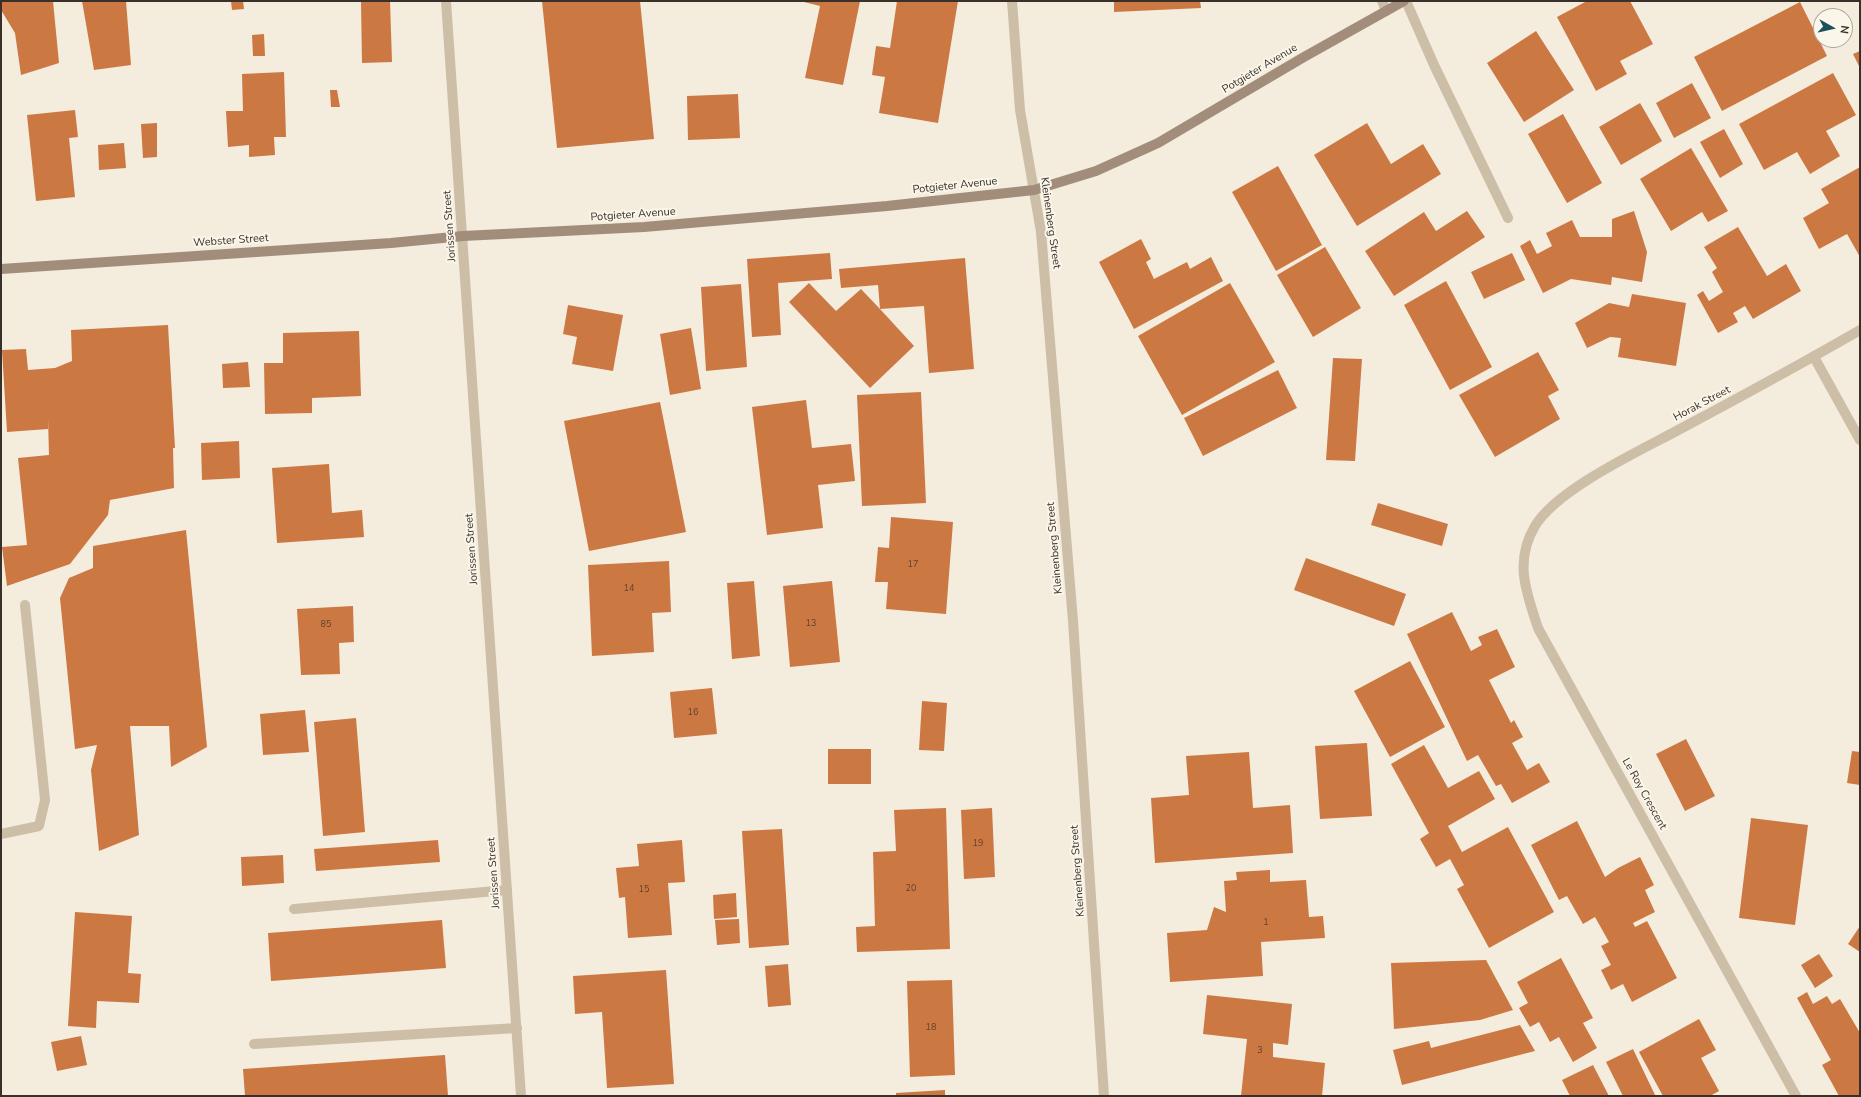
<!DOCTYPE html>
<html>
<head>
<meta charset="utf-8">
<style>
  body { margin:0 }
  #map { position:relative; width:1861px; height:1097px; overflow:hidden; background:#f4ecdd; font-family:"Nunito Sans",sans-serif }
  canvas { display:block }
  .frame { position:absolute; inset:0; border:2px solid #393029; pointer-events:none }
  .north { position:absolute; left:1813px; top:8px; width:40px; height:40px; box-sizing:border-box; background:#fbf6ea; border:1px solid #ada79d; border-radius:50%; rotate:98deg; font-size:11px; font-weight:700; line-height:16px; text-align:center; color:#393029 }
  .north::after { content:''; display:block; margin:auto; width:14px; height:18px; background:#1c505d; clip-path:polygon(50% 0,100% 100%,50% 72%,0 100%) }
</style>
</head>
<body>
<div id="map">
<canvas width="1861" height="1097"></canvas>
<div class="frame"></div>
<div class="north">N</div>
</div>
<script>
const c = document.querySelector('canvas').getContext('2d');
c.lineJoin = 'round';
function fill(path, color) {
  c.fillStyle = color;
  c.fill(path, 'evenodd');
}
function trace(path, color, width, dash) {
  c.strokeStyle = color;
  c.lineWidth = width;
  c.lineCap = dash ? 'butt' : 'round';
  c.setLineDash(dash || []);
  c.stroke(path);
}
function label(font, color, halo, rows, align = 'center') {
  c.font = font + ' "Nunito Sans",sans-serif';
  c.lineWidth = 4;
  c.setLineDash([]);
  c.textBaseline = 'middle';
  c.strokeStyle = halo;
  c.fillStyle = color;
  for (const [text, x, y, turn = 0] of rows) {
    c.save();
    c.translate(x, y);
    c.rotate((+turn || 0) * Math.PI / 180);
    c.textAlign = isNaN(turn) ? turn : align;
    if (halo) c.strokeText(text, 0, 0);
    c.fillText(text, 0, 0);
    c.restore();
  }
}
fill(new Path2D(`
  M1 1H53L59 63 21 75 15 33 1 10Z
  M82 1H126L131 65 94 70Z
  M231 1H243L244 9 232 10Z
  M361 1H390L392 62 362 63Z
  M542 1H640L654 139 557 148Z
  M800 1H860L843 85 805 78 820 6Z
  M897 1H958L938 123 879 113 885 77 872 75 876 46 890 48Z
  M1114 1H1200L1201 8 1114 12Z
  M1587 1H1630L1653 44 1620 61 1627 74 1596 91 1557 17Z
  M1800 2 1827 56 1722 111 1694 57Z
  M1536 31 1574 90 1524 122 1487 63Z
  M264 34 265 56H253L252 35Z
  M1860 51V68L1853 54Z
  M284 72 286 137H274L275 155 249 157V145L228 147 226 111H243L242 74Z
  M1833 73 1856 115 1826 131 1840 156 1810 174 1797 152 1764 170 1739 124Z
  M1692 83 1711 118 1674 138 1656 103Z
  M330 90H337L340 107H331Z
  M738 94 740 138 688 140 687 96Z
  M1640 103 1662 141 1621 165 1599 127Z
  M75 110 78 137 69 138 75 197 36 201 27 115Z
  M1563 114 1602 183 1567 203 1528 134Z
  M157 123V157L143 158 141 124Z
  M1367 123 1391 164 1423 144 1441 174 1357 226 1314 155Z
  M1724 129 1743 164 1720 178 1700 142Z
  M124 143 126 168 99 170 98 145Z
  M1691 148 1728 211 1708 222 1702 212 1671 231 1640 179Z
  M1278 166 1322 245 1276 271 1232 192Z
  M1860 167V257L1847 234 1819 249 1803 218 1829 203 1821 189Z
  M1467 211 1485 237 1394 296 1365 251 1424 212 1436 231Z
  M1634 211 1647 252 1642 282 1612 277 1611 285 1571 279 1543 293 1520 246 1530 240 1537 254 1552 246 1546 233 1572 220 1580 237H1612V219Z
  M1738 227 1767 276 1786 264 1801 291 1753 319 1745 306 1733 313 1738 322 1718 333 1697 295 1703 291 1709 301 1723 292 1712 272 1717 268 1704 247Z
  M1141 239 1151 259 1146 262 1154 279 1187 262 1190 269 1211 257 1223 281 1134 329 1099 262Z
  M1325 247 1361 308 1313 337 1277 275Z
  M830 253 832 279 778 283 781 335 752 337 747 259Z
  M1512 253 1525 280 1484 299 1471 272Z
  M965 258 974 369 929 373 924 306 880 309 914 346 870 388 789 302 809 283 836 311 861 289 880 309 878 285 841 288 839 269Z
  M1446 281 1492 367 1450 390 1404 305Z
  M1230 283 1275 362 1182 415 1138 336Z
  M741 284 747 367 706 371 701 287Z
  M1632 294 1686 303 1676 366 1618 357 1621 338 1610 337 1587 348 1575 323 1609 303 1629 307Z
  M568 305 623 315 613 371 572 364 577 337 563 334Z
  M168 325 175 448H173L174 488 110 500 108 515 70 564 7 586 2 547 27 545 18 458 49 455 48 419V429L7 432 2 350 26 349 28 370 55 368 72 361 71 330Z
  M691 328 701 389 670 395 660 334Z
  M359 331 361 396 312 398V413L265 414 264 363H283V333Z
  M1538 352 1559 390 1548 396 1560 419 1495 457 1459 395Z
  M1333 358 1362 359 1355 461 1326 460Z
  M248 362 250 387 223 388 222 364Z
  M1278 370 1297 408 1203 456 1184 418Z
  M921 392 926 503 862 506 857 395Z
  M806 400 812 448 851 444 855 481 818 485 823 528 767 535 752 407Z
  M660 402 686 532 589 551 564 421Z
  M239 441 240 478 202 480 201 443Z
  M329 464 332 513 362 510 364 537 277 543 272 468Z
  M1378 503 1448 524 1442 546 1371 525Z
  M891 517 953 522 946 614 886 609 888 582H875L878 547 889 548Z
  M186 530 207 747 171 767 169 726H130L139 835 99 851 91 770 97 745 75 749 60 598 69 578 93 568V546Z
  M1306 558 1406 594 1394 626 1294 590Z
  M669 561 671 612 652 613 654 652 592 656 588 565Z
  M754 581 760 656 732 659 727 583Z
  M832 581 840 662 790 667 783 586Z
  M353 606 354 642 339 643 340 674 301 675 297 609Z
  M1452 612 1471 651 1482 645 1478 637 1497 629 1515 667 1489 680 1511 723 1514 720 1523 737 1512 743 1527 770 1539 763 1550 782 1512 803 1501 784 1496 786 1478 755 1467 761 1407 634Z
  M1410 661 1445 727 1390 757 1354 691Z
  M712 688 717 734 674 738 670 692Z
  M922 701 947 703 944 751 919 750Z
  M305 710 309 752 263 755 260 714Z
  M356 718 365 832 323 836 314 722Z
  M1686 739 1715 796 1685 811 1656 754Z
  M1367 743 1372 816 1320 819 1315 746Z
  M1424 745 1448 788 1479 771 1495 799 1448 826 1462 852 1508 827 1554 912 1489 948 1457 889 1464 885 1450 859 1436 867 1420 839 1429 833 1391 764Z
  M828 749H871V784H828Z
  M1852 751 1860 752V785L1847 783Z
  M1249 752 1253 808 1290 805 1293 853 1155 863 1151 798 1189 795 1186 756Z
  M946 808 950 949 857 952 856 927 875 926 873 852 896 851 894 810Z
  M992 808 995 877 964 879 961 810Z
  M1751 818 1808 825 1795 925 1739 918Z
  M1577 821 1605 877 1618 868 1640 857 1654 885 1645 890 1655 912 1633 923 1635 927 1647 921 1677 978 1632 1002 1623 984 1611 990 1601 970 1611 965 1601 946 1609 942 1595 917 1583 924 1567 896 1559 900 1531 845Z
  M782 829 789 945 749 948 742 831Z
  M438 840 440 862 316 871 314 849Z
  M682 840 685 882 668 883 672 935 628 938 625 897 619 898 616 868 639 866 637 844Z
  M283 855 284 883 242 886 241 857Z
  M1270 870V882L1306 880 1309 917 1323 916 1325 938 1261 942 1263 976 1170 982 1167 933 1207 930 1214 907 1226 912 1224 881 1237 880 1236 872Z
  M736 893 737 917 714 919 713 895Z
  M75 912 132 916 128 973 141 974 139 1003 97 1001 96 1028 68 1026Z
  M739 919 740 943 717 945 715 920Z
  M442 920 446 968 271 981 268 933Z
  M1860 926V952L1848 944Z
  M1819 954 1833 976 1815 988 1801 965Z
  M1561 958 1593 1018 1583 1023 1597 1048 1573 1062 1559 1037 1550 1042 1539 1022 1530 1027 1519 1008 1528 1003 1517 982Z
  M1486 960 1513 1010 1480 1020 1394 1029 1391 963Z
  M788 964 791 1005 768 1007 765 966Z
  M666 970 674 1084 607 1088 602 1012 575 1014 573 976Z
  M952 980 955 1075 910 1077 907 981Z
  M1807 992 1813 1004 1827 996 1832 1004 1840 999 1860 1033V1096H1839L1822 1065 1831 1060 1797 998Z
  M1207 995 1292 1004 1288 1045 1273 1043V1057L1325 1063 1322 1096H1241L1247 1039 1203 1034Z
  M1699 1019 1716 1050 1701 1058 1719 1091 1710 1096H1663L1639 1052Z
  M1520 1025 1535 1051 1402 1085 1393 1050 1429 1041 1431 1048Z
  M81 1036 87 1065 57 1071 51 1042Z
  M1633 1049 1655 1095 1652 1096H1623L1606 1062Z
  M445 1055 448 1096H245L243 1069Z
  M1593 1065 1609 1096H1570L1562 1080Z
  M945 1090V1096H896V1093Z`), '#cc7843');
trace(new Path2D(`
  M1406 1 1434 65 1508 218
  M1 834 39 826 45 800 25 605
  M294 909 507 890
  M254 1044 517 1028`), '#cdbea8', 10);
trace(new Path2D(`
  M446 1 521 1096
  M1012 1 1020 110 1041 232 1073 621 1104 1096
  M1382 1 1386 11
  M1814 357 1860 440
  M1796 1096 1538 628C1526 592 1514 561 1535 526 1558 488 1642 450 1682 428 1742 396 1801 364 1860 330`), '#cdbea8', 10);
trace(new Path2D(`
  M1 269 391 243 463 236 644 227 887 206 1034 190 1096 171 1158 143 1304 57 1404 1`), '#a18d79', 10);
label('9px', '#5e4230', null, [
  ["17",913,565],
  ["14",629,589],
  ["13",811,624],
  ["85",326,625],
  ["16",693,713],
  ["19",978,844],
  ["20",911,889],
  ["15",644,890],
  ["1",1266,923],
  ["18",931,1028],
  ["3",1260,1051]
]);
label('11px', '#393029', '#fbf6ea', [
  ["Potgieter Avenue",1260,69,-31],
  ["Potgieter Avenue",955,186,-6],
  ["Potgieter Avenue",633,215,-4],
  ["Kleinenberg Street",1050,223,82],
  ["Jorissen Street",450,226,-94],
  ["Webster Street",231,241,-4],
  ["Horak Street",1702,404,-28],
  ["Kleinenberg Street",1055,548,-95],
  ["Jorissen Street",472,549,-94],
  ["Le Roy Crescent",1644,794,61],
  ["Kleinenberg Street",1078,871,-94],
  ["Jorissen Street",494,873,-94]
]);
</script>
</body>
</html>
